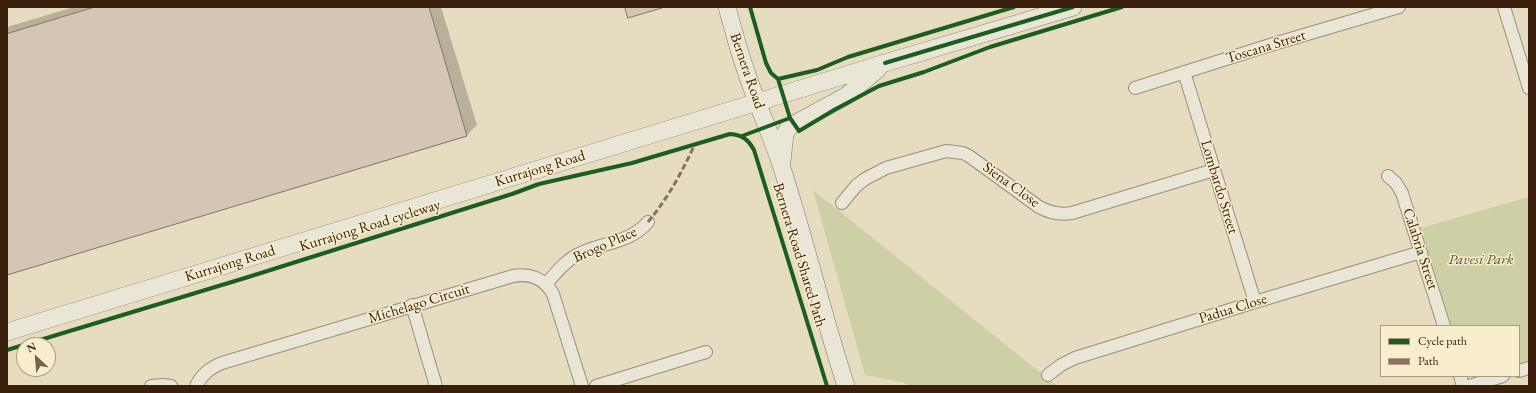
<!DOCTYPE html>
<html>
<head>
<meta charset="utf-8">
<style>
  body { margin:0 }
  #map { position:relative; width:1536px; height:393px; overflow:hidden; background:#e6ddc1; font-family:"EB Garamond",serif }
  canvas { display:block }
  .frame { position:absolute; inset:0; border:8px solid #391e0c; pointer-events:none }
  .legend { position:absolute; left:1380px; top:325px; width:140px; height:52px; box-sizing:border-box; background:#f8eecd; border:1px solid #ac9b80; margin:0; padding:5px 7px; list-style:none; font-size:12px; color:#391e0c }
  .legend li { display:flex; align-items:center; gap:8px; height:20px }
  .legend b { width:20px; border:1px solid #ac9b80 }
  .north { position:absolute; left:16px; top:337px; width:40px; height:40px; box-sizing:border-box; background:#f8eecd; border:1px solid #ac9b80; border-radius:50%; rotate:334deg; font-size:11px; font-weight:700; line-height:16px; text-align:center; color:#391e0c }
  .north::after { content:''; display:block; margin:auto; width:14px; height:18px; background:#76614b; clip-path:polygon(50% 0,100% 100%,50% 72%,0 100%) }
</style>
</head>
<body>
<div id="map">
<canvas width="1536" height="393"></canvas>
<div class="frame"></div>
<ul class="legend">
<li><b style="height:5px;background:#1b5e20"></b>Cycle path</li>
<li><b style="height:5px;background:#8d6e63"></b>Path</li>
</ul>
<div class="north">N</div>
</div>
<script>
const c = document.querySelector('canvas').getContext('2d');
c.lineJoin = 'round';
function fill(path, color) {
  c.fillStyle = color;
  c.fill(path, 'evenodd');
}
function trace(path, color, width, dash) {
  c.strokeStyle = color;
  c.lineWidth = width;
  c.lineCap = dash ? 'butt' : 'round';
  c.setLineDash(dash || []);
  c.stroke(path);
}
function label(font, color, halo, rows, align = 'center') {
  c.font = font + ' "EB Garamond",serif';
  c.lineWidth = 3;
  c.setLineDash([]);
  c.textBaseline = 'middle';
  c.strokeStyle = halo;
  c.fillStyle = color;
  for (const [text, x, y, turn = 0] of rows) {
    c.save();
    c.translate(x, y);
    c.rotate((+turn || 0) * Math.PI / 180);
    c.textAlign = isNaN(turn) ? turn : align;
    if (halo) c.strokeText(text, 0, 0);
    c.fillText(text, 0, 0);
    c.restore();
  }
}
fill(new Path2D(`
  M813 190 1057 386H910L905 383 865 375Z
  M1529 197V362L1519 365V326H1451L1421 228Z`), '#cdd0a5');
fill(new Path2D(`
  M74 7H441L477 125 467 135 7 274V27Z`), '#0003');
const building = new Path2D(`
  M95 7H429L467 136 7 275V34Z
  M625 7H662V8L628 18Z`);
fill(building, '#d4c6b4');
trace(building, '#7f7666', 1);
const minor = new Path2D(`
  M1504 7 1529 88
  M1184 72 1255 302
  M1135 88 1270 45 1399 7
  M1388 176 1396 183 1402 193 1444 326
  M842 203 856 186 865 179 886 168 946 151 963 153 969 156 1039 207C1050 213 1060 215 1072 213L1214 170
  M546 284C555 274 565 261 577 255 602 241 628 245 648 222
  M412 305 436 386
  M1519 371 1529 368
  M1048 375 1061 365 1075 358 1255 302 1421 252
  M1460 376 1463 386
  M151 386 163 385 171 386
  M196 386C202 374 210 368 222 363L513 276C529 273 544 278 553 294L582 386
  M596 386 706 352
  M1469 386 1503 376`);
const secondary = new Path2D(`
  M727 7C733 29 739 52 747 74 757 105 771 134 781 165 805 238 822 313 846 386
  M782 161 785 134 789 127 846 96 878 69
  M7 332 885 63 1073 7`);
trace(minor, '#988f7d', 14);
trace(secondary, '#7f7666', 18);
trace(minor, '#e9e6d7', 12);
trace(secondary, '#e9e6d7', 17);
trace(new Path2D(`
  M648 222C668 198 682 172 695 144`), '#8d6e63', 3, [6, 3]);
trace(new Path2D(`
  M750 7 766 63 771 73 778 79 790 118 799 131 834 110 879 86 924 72 990 47 1122 7
  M885 63 1073 7
  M778 79 817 70 848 57 1014 7
  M742 136 790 118
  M7 350 245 278 512 194 539 184 632 163 730 134C742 135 748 139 754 150L827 386`), '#1b5e20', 4);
label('15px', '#391e0c', '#f8eecd', [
  ["Toscana Street",1266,47,-17],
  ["Bernera Road",747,71,71],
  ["Kurrajong Road",540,169,-17],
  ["Siena Close",1011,185,36],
  ["Lombardo Street",1219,187,73],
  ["Kurrajong Road cycleway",370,226,-17],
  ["Brogo Place",605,245,-24],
  ["Calabria Street",1420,249,72],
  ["Bernera Road Shared Path",799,255,73],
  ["Kurrajong Road",230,264,-17],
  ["Michelago Circuit",419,304,-17],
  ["Padua Close",1233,309,-17]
]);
label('italic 15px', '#5f5033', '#f8eecd', [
  ["Pavesi Park",1481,260]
]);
</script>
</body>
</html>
